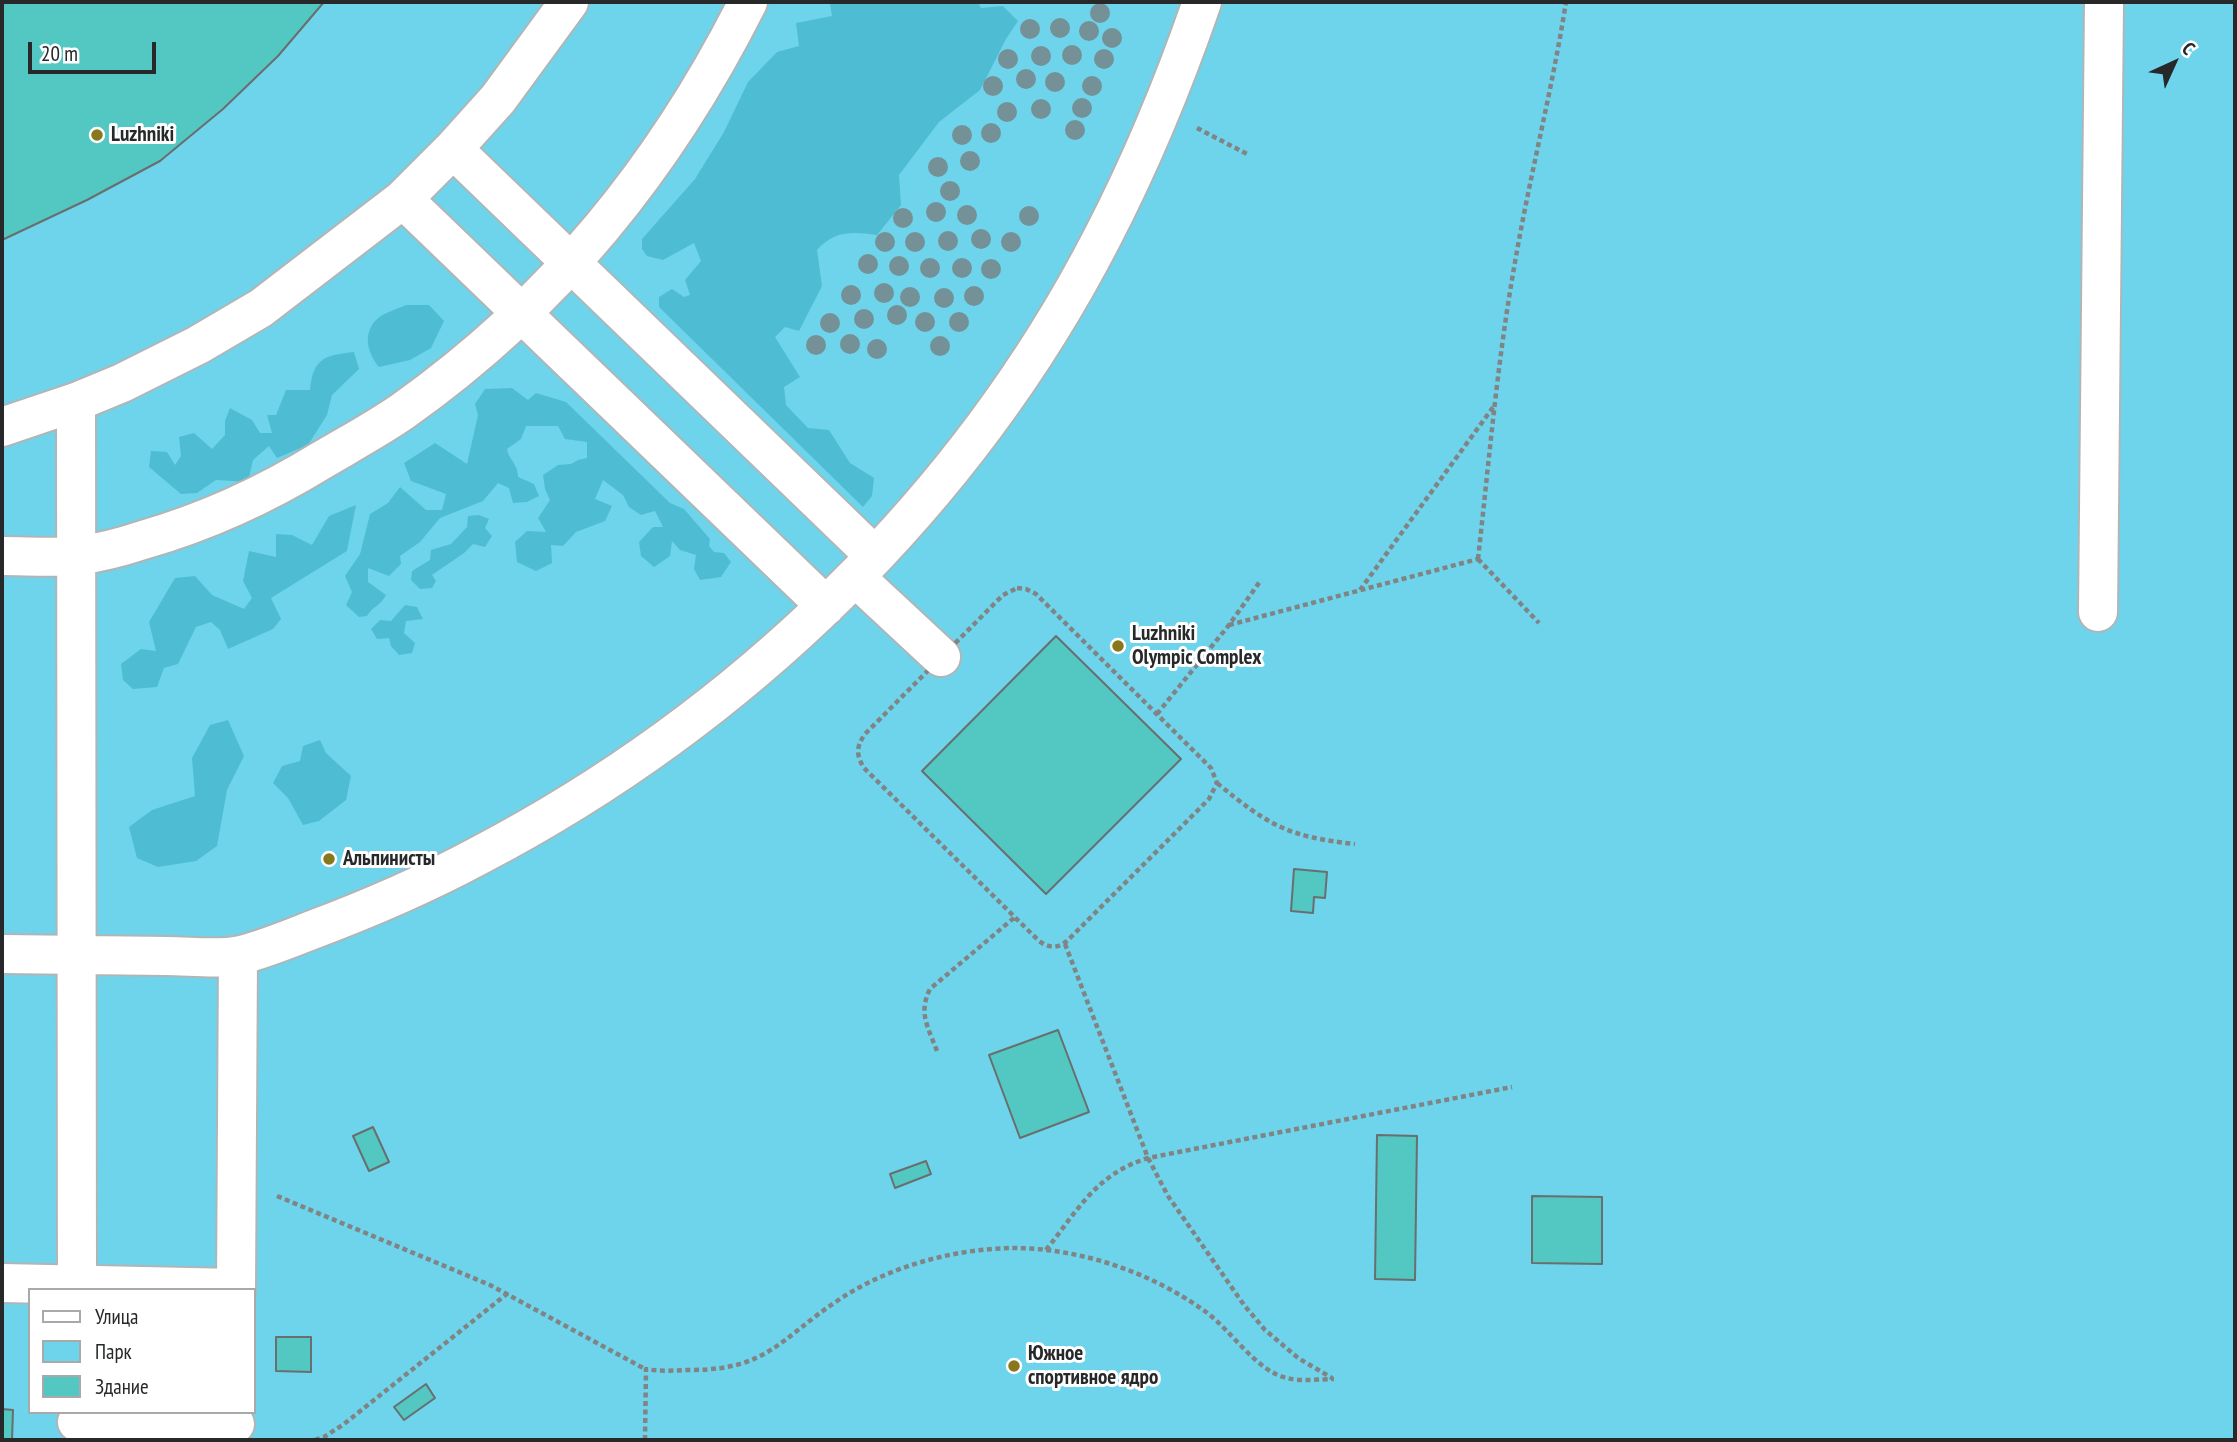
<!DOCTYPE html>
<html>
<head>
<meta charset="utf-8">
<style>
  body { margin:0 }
  #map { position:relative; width:2237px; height:1442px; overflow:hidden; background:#dbe0e2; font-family:"PT Sans Narrow",sans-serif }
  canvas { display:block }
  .frame { position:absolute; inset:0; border:4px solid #262829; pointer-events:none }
  .legend { position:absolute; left:28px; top:1288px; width:228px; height:126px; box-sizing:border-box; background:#fff; border:2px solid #a8a9a9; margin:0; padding:9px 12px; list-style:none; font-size:21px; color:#262829 }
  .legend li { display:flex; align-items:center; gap:14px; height:35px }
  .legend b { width:35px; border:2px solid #a8a9a9 }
  .north { position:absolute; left:2139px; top:28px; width:70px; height:70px; -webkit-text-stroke:5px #fff; paint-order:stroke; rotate:45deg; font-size:19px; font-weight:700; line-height:28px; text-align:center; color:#262829 }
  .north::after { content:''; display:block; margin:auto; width:24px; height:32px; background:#262829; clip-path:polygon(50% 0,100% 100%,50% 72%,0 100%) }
  .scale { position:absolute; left:28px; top:42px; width:128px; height:32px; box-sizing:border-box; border:4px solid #262829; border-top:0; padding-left:9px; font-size:21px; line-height:24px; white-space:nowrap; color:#262829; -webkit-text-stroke:5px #fff; paint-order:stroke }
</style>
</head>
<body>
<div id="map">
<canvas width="2237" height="1442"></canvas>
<div class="frame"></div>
<ul class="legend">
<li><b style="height:9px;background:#fff"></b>Улица</li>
<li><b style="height:19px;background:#6ed4eb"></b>Парк</li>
<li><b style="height:19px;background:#53c7c2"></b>Здание</li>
</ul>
<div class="north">С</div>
<div class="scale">20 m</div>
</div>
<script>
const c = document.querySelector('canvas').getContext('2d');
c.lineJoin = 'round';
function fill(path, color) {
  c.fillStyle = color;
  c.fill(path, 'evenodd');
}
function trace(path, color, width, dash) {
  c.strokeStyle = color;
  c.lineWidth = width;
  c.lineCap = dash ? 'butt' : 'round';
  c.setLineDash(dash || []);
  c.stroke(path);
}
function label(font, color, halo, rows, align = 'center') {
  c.font = font + ' "PT Sans Narrow",sans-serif';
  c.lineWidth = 6;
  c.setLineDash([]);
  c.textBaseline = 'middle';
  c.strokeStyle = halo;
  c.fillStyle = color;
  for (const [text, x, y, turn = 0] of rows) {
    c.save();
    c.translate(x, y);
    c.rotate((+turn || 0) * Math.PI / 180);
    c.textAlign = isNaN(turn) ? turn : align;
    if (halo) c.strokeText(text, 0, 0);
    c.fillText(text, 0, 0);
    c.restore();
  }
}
fill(new Path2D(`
  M2 2H2235V1440H2ZM30 1290H254V1412H30Z`), '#6ed4eb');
fill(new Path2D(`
  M801 2H978L981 8 1003 6 1018 21 1006 39 980 90 939 122 899 175 901 205 877 235C852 232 835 230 817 250L822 286 799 331 785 327 775 337 800 377 784 387 786 405 808 428 829 430 850 463 874 478 872 496 863 507 659 307V297L672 289 684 297 690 295 685 280 701 261 694 243 663 260 647 256 642 249V239L695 179 724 132 748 82 777 52 799 46 796 23 832 16 830 4Z
  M406 305H429L444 321 431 348 410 360 379 367C368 354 362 335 376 320 382 313 398 309 406 305Z
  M354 352 359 369 332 395 327 415 308 445 277 458 269 446 253 460 248 482 216 480 197 493 181 494 149 467 151 451 167 452 175 465 181 456 179 437 194 433 212 449 225 435V421L230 408 252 420 260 433H272L267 415H276L286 390H310C313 358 325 355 354 352Z
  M512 388 528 400 536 393 566 402 670 503 684 509 710 539 709 546 714 552 724 553 731 562 721 577 700 580 694 569 696 555 680 550 672 541 670 556 654 567 641 556 639 542 653 527H663L655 511 641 515 629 507 623 495 603 480 595 499 612 506 605 521 576 532 563 546 551 545 552 563 536 571 517 562 515 542 527 531 546 532 538 518 550 500 545 489 543 475 558 465 571 464 578 460 587 458V442L565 439 558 426H526L521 439 507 449C509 461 518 463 518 477L534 484 539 496 527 502 513 503 509 488 498 483 483 501 440 518 420 542 400 556 401 564 389 576 368 568V582L386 595C381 605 372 607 367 616L359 617 346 605 352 592 345 576 360 554 370 514 388 503 400 487 426 510H442L446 494 411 481 404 463 435 443 467 464 478 415 475 404 485 389Z
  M356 505 347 551 271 598 281 619 273 629 228 649 220 630 211 622 196 627 178 664 164 668 157 687 133 689 123 680 121 664 141 649 156 651 149 622 175 578 195 576 212 595 244 609 252 598 243 581 249 551 276 557V534L292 535 312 545 329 516Z
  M479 515 489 519 485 528 492 536 485 547 473 544 464 553 432 575 436 581 432 588 420 589 411 580 412 571 430 560 431 550 451 544 467 527 468 516Z
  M405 605 417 607 423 619 406 621 404 633 415 643 412 653 399 655 391 646 389 638 377 639 371 629 380 620 391 621Z
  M228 720 244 756 227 790 217 846 196 861 158 867 137 858 129 827 152 810 195 796 192 758 210 725Z
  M320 740 326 753 351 776 346 800 319 821 303 825 288 798 273 783 282 766 300 761 303 746Z`), '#4ebdd4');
const building = new Path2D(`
  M2 2H324L278 56 223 109 160 161 87 200 2 240Z
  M1056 636 1181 759 1046 894 922 771Z
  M1294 869 1327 872 1325 898 1314 897 1313 913 1291 911Z
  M1058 1030 1089 1112 1020 1138 989 1055Z
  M373 1127 389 1162 369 1171 353 1136Z
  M1377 1135 1417 1136 1415 1280 1375 1279Z
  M926 1161 931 1174 895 1188 890 1174Z
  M1532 1196 1602 1197V1264L1532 1263Z
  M276 1337H311V1372L276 1371Z
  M426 1384 435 1398 404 1420 394 1407Z
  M2 1409 13 1410 12 1440H2Z`);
fill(building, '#53c7c2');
trace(building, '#696e6e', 2);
const minor = new Path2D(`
  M453 149 875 556
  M403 199 826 606
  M76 402 77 1290
  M2 427 76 402 122 383 198 345 261 308 403 199 453 149 498 99 569 2
  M2 556C26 556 52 558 76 556 99 553 122 547 143 540 206 522 265 495 322 460 349 444 377 429 403 411 555 303 665 167 748 2
  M855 577 941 657
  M2098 612 2104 2
  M2 954C57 955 112 955 167 956 190 956 219 960 241 955 265 949 289 939 312 930 368 909 424 885 478 856 740 719 966 502 1102 238 1142 161 1174 83 1202 2
  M2 1283 236 1288
  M236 1290 238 956
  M77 1422 235 1424`);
trace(minor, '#b0b6b7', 42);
trace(new Path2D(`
  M1197 128 1247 154
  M1478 559C1489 462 1497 364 1514 268 1529 179 1552 91 1566 2
  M1478 559 1539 623
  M1017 588 1026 589 1036 594 1211 768 1217 783 1209 799 1071 937C1061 948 1051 950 1039 941L864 768C856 755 856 747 865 734L1003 595Z
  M1360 590 1494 406
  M1229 625 1478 559
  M1157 714 1229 625 1261 580
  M1217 783C1268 825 1288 837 1355 844
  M1065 944 1148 1158 1168 1196 1244 1305 1265 1330 1298 1358 1332 1378
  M937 1051C928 1027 918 1013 930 989L1015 917
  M277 1196 490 1285 645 1369
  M1046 1250C1078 1210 1096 1174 1148 1158L1512 1087
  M315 1440 324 1437 344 1424 508 1293
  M645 1440 646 1369C661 1372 677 1370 693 1370 768 1369 780 1339 837 1301 887 1267 952 1249 1012 1248 1080 1248 1151 1272 1206 1312 1231 1330 1257 1372 1287 1378 1301 1382 1320 1379 1334 1379`), '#808485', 4.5, [5, 3.5]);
trace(minor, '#fff', 38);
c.fillStyle = '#759198';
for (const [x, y] of [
  [1100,13],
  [1060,28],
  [1030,29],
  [1089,31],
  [1112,38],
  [1072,55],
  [1041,56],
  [1008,59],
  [1104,59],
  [1026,79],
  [1055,82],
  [993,86],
  [1092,86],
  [1082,108],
  [1041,109],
  [1007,112],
  [1075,130],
  [991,133],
  [962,135],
  [970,161],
  [938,167],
  [950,191],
  [936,212],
  [967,215],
  [1029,216],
  [903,218],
  [981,239],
  [948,241],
  [885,242],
  [915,242],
  [1011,242],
  [868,264],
  [899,266],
  [930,268],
  [962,268],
  [991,269],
  [884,293],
  [851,295],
  [974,296],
  [910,297],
  [944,298],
  [897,315],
  [864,319],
  [925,322],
  [959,322],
  [830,323],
  [850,344],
  [816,345],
  [940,346],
  [877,349]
]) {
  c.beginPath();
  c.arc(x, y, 10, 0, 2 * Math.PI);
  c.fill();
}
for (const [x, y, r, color] of [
  [97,135,7,"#88781c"],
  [1118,646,7,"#88781c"],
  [329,859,7,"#88781c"],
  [1014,1366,7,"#88781c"]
]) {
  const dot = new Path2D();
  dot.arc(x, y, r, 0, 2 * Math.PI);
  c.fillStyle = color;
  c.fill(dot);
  trace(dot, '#fff', 2.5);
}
label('bold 21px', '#262829', '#fff', [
  ["Luzhniki",111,135],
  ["Luzhniki",1132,634],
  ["Olympic Complex",1132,658],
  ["Альпинисты",343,859],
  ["Южное",1028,1354],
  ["спортивное ядро",1028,1378]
], 'left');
</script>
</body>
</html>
